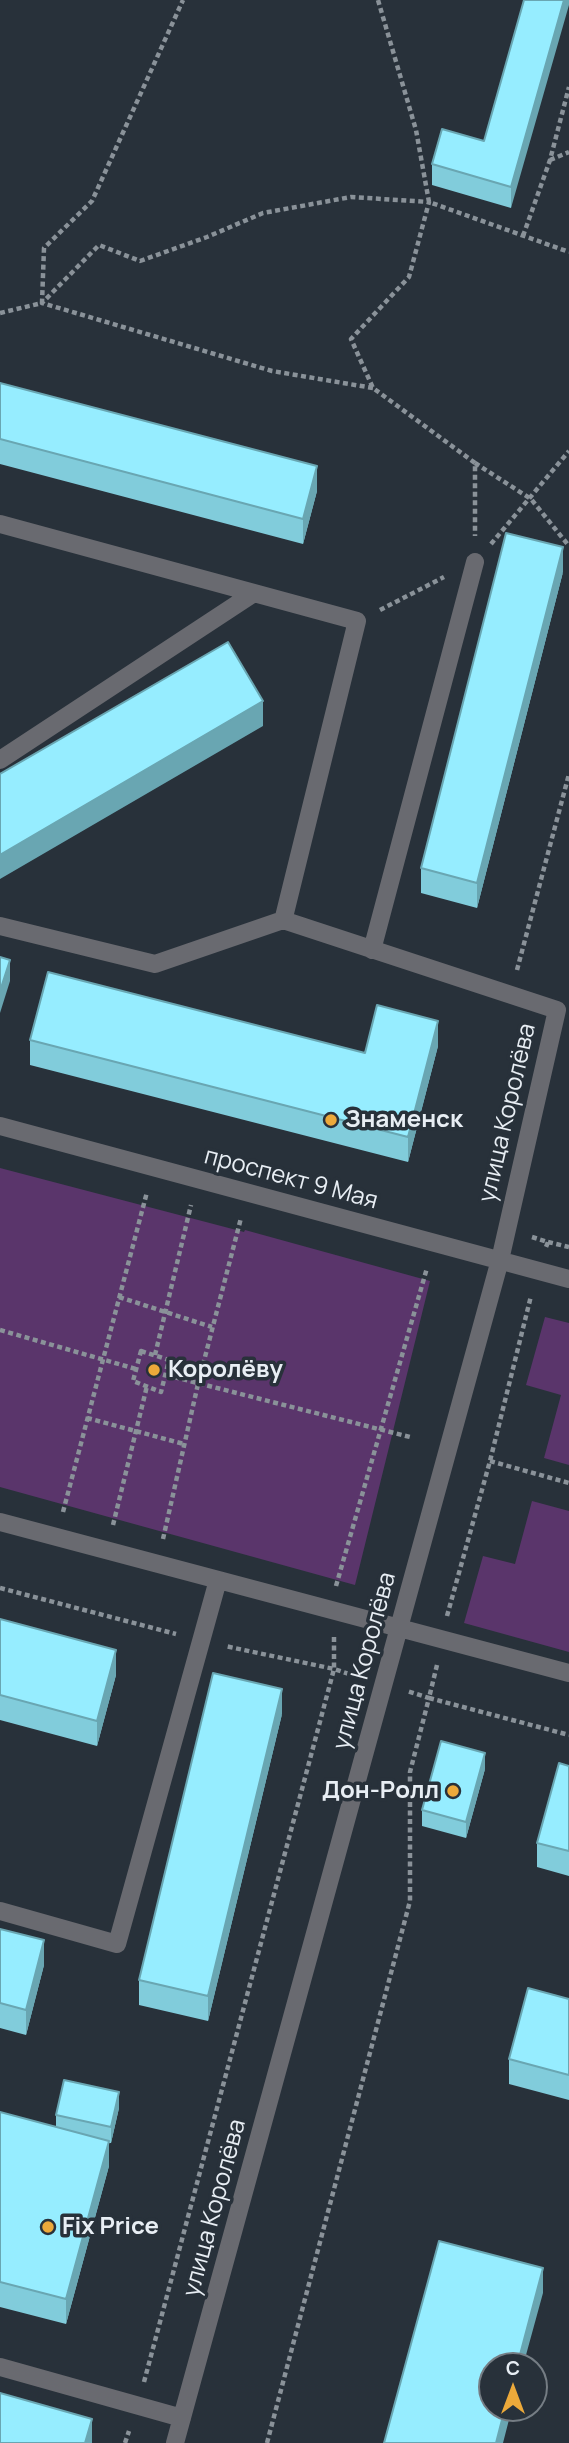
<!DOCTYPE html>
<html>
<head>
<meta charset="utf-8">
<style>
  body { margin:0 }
  #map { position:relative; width:569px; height:2443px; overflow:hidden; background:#28313a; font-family:Manrope,sans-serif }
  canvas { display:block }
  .north { position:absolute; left:478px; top:2352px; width:70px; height:70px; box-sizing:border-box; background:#28313a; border:2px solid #757d84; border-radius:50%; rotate:0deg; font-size:19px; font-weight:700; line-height:28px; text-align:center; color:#e8eef4 }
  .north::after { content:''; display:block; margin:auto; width:24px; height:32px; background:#eca93a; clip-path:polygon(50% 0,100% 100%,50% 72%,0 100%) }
</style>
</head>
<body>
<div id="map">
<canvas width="569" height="2443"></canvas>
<div class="north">С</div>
</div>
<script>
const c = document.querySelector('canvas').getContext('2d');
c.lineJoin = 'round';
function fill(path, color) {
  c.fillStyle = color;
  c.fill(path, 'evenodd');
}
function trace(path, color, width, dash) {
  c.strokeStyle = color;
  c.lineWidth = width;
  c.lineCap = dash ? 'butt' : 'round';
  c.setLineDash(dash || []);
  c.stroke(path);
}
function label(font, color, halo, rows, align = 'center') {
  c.font = font + ' Manrope,sans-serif';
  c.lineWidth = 7;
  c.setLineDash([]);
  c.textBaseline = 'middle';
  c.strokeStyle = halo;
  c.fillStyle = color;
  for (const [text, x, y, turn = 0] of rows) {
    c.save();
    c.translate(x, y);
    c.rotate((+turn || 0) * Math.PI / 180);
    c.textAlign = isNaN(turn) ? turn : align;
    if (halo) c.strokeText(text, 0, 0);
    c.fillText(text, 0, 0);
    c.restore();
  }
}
fill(new Path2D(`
  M0 1168 244 1232 245 1230 430 1281 355 1585 0 1487Z
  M545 1317 569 1323V1465L544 1458 561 1395 526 1385Z
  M532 1501 569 1511V1652L464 1623 483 1556 515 1564Z`), '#5a356b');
trace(new Path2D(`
  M378 0 416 130 429 202 569 252
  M550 160 569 152
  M523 236 550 160 569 87
  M0 313 42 303 44 248 92 201 183 0
  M373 388 272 371 42 303 99 245 140 261 207 237 263 213 351 197 429 202 409 277 351 339 373 388 475 463V536
  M475 463 531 499 569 546
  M491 544 569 451
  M380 610 444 577
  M517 970 569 774
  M532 1237 548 1242 546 1247
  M548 1242 569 1247
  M119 1297 212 1327
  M0 1330 136 1369
  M141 1351 169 1360 161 1392 133 1381Z
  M155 1355 191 1205
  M166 1375 410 1437
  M87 1418 184 1444
  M490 1461 569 1483
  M63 1512 147 1192
  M113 1525 147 1386
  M163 1539 198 1384 241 1218
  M336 1586 427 1268
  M0 1588 176 1634
  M447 1616 490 1461 531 1296
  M334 1637V1669L358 1677
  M437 1665 429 1698 569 1735
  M144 2382 334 1669 225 1646
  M125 2443 129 2431
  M267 2443 410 1901V1772L429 1698 407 1691`), '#8a9299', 4.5, [5, 3.5]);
trace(new Path2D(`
  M0 524 357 621 283 921
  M0 760 254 593
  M0 926 155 964 283 920 557 1010 500 1260 175 2443
  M372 950 475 562
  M0 1126 569 1279
  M0 1522 569 1673
  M0 1911 117 1944 218 1580
  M0 2367 182 2418`), '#696a70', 18);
fill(new Path2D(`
  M524 0 511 208 432 185V164L484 141Z
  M0 383 317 491 303 544 0 464Z
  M563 572 477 908 421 893V868Z
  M30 1040 365 1053 438 1046 408 1162 30 1065Z
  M0 1619 116 1675 97 1746 0 1720Z
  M282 1714 208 2021 139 2005V1980Z
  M569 1766V1876L537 1867V1843Z
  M485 1769 466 1838 422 1826V1810Z
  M0 1929 44 1965 26 2035 0 2028Z
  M569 1999V2100L509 2084V2059Z
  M119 2108 111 2143H109V2166L66 2324 0 2307V2112L56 2127V2115Z`), '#81ccdb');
fill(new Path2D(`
  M564 0H569V5L511 208V187Z
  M317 466V491L303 544V519Z
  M563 547V572L477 908V883Z
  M263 701V726L0 879V855Z
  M10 960V981L0 1013V991Z
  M438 1021V1046L408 1162V1137Z
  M116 1650V1675L97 1746V1721Z
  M282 1689V1714L208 2021V1996Z
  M485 1753V1769L466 1838V1822Z
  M44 1940V1965L26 2035V2010Z
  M119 2092V2108L111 2143V2127Z
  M109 2141V2166L66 2324V2299Z
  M543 2268V2293L523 2366H517Z
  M505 2408H512L503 2443H496Z
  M92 2419V2443H85Z`), '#69a6b2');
const building = new Path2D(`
  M524 0H564L511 187 432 164 442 129 484 141Z
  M0 383 317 466 303 519 0 439Z
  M506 533 563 547 477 883 421 868Z
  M228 642 263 701 0 855V774Z
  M0 957 10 960 0 991Z
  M48 972 365 1053 377 1005 438 1021 408 1137 30 1040Z
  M0 1619 116 1650 97 1721 0 1695Z
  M213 1673 282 1689 208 1996 139 1980Z
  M441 1741 485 1753 466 1822 422 1810Z
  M559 1763 569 1766V1851L537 1843Z
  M0 1929 44 1940 26 2010 0 2003Z
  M528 1988 569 1999V2075L509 2059Z
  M64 2080 119 2092 111 2127 56 2115Z
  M0 2112 109 2141 66 2299 0 2282Z
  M439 2241 543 2268 517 2366H492V2408H505L496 2443H384Z
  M0 2393 92 2419 85 2443H0Z`);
fill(building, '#96edff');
trace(building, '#69a6b2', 2);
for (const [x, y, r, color] of [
  [331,1120,7,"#eca93a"],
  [154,1370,7,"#eca93a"],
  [453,1791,7,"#eca93a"],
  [48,2227,7,"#eca93a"]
]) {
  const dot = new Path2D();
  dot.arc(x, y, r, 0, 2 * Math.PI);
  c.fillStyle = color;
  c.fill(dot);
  trace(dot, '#28313a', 2.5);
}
label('24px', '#e8eef4', '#28313a', [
  ["улица Королёва",508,1113,-77],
  ["проспект 9 Мая",291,1179,15],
  ["улица Королёва",365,1661,-75],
  ["улица Королёва",215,2208,-75]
]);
label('bold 24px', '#e8eef4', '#28313a', [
  ["Знаменск",345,1120],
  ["Королёву",168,1370],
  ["Дон-Ролл",439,1791,"right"],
  ["Fix Price",62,2227]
], 'left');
</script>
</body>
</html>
